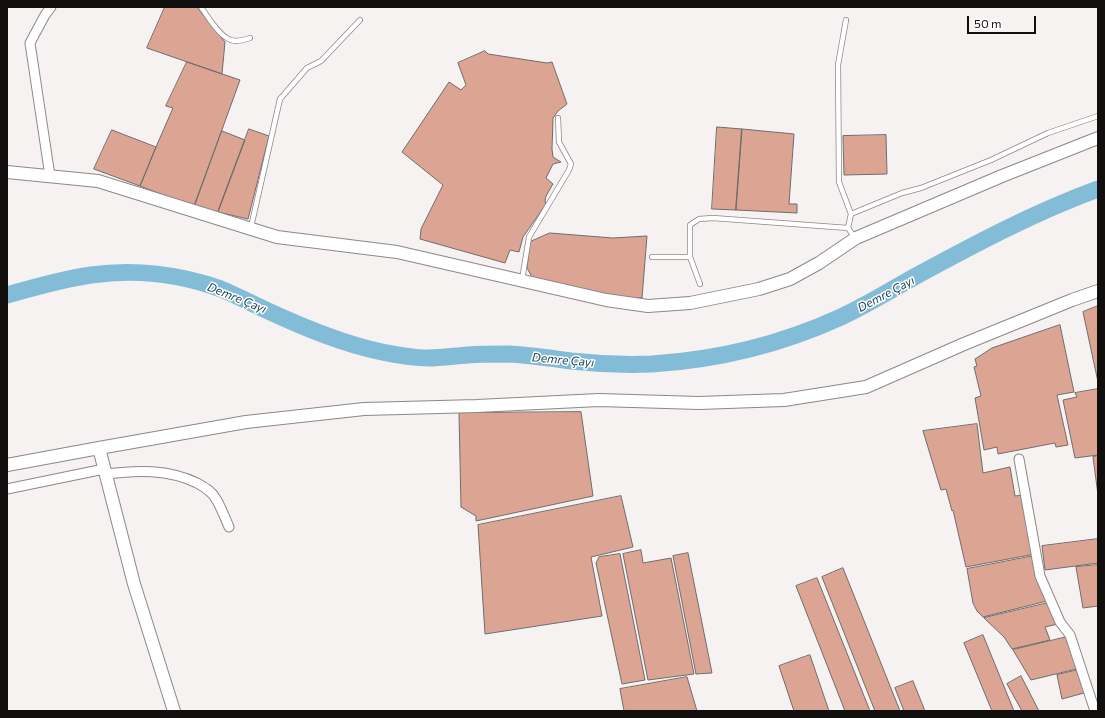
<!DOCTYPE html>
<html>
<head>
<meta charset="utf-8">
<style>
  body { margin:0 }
  #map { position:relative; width:1105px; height:718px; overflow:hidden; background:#f6f2f1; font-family:Commissioner,sans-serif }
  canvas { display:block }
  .frame { position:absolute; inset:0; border:8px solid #100f0e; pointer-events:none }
  .scale { position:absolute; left:967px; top:16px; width:69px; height:18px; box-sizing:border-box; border:2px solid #100f0e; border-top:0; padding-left:5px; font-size:12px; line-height:14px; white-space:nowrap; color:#100f0e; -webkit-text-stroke:3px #fff; paint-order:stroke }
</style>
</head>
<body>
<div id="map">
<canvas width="1105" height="718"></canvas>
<div class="frame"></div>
<div class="scale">50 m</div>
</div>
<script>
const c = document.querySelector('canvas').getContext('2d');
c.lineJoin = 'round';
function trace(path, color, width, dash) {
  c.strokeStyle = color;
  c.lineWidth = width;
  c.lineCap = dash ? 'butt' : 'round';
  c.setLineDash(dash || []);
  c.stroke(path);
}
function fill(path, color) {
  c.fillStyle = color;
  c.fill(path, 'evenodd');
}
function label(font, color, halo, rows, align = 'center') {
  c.font = font + ' Commissioner,sans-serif';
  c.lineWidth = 3;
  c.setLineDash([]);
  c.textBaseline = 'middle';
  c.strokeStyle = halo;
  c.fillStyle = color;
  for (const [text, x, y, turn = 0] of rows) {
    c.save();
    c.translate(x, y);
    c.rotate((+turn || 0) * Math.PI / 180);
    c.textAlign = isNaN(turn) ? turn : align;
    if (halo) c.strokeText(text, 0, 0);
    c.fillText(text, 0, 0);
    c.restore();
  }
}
trace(new Path2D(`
  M7 295C35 287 63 279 91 275 134 269 180 274 221 289 238 296 252 304 268 311 305 328 343 344 382 352 397 355 412 358 428 358 441 358 454 356 468 355 481 354 495 354 508 354 529 355 550 358 571 361 598 364 625 365 652 364 716 360 782 344 841 317 867 305 891 290 916 276 975 244 1035 212 1098 189`), '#83bcd7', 17);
const building = new Path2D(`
  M165 7H197L225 42 222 74 147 48Z
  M485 51 488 54 547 63 552 62 567 104 558 111 553 118 552 149 553 157 561 162 553 164 546 178 553 184 546 196 545 201 546 204 523 237 519 252 510 250 505 263 420 239 421 229 443 185 402 152 449 82 461 90 466 85 458 63Z
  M187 62 240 80 194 207 140 186 156 147 173 108 166 106Z
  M717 127 742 129 736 210 712 209Z
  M249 129 269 136 248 219 218 212Z
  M742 129 794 134 789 204H797V213L736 210Z
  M112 130 156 147 140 186 94 169Z
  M222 131 245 140 218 212 194 207Z
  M886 135 887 174 844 175 843 136Z
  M550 233 613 238 647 236 642 298H620L532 277 527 268 530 242Z
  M1098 306V382L1083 312Z
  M1060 325 1074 392 1057 395 1068 445 1056 447 1055 443 998 454 997 447 984 450 975 398 981 396 974 367 977 366 975 359 992 348 1021 338Z
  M1098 389V455L1075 458 1063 400 1077 397 1075 393Z
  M581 412 593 496 476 521V516L461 507 459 413Z
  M977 424 983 473 1010 467 1015 496 1024 495 1035 554 966 567 953 510 952 511 946 489 941 490 923 431Z
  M1098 456V495L1093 457Z
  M621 496 633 547 591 557 602 616 485 634 478 525Z
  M1098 539V563L1045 570 1042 546Z
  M641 550 643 563 671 558 694 674 648 680 623 554Z
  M688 553 712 673 696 674 673 556Z
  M620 554 645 680 622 684 596 563 599 557Z
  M1034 556 1047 601 983 617 977 611 973 603 967 569Z
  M1098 565V606L1083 608 1076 567Z
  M843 568 900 711H875L822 577Z
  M817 578 870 711H845L796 586Z
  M1048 603 1058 624 1045 627 1050 640 1012 649 1004 637 984 618Z
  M983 635 1014 711H992L964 643Z
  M1067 637 1076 669 1031 680 1013 650Z
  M810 655 829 711H794L779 666Z
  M1079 670 1084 693 1062 699 1057 675Z
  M1021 676 1039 711H1022L1007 684Z
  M687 677 697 711H624L620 689Z
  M913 681 925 711H904L895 688Z`);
fill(building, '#dca593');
trace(building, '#6f6c6b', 1);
const service = new Path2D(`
  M201 7C208 17 220 37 231 40 237 42 244 40 250 38
  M846 20 838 65 839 182 851 214
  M251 227 280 99 307 68 321 61 360 20
  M855 238 848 228 851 214 902 193 921 188 991 160 1048 133 1098 116
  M652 257H690
  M522 280 529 237 569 170 571 164 559 142 558 118
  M700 284 690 257V225L699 219 713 218 848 228`);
const minor = new Path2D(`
  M50 176 30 43 45 15 51 7
  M1019 459 1040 576 1060 622 1070 635 1094 708
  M106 474C137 470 168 469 197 483 204 487 212 491 216 499 221 507 225 518 229 527
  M7 489 104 469`);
const tertiary = new Path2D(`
  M7 172 98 181 277 237 397 252 606 300 648 306 690 303 759 289 790 279 819 263 856 238 1002 176 1098 138
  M99 448 246 422 364 409 477 406 599 400 699 403 784 400 866 387 964 344 1072 300 1098 291
  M7 465 99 448 134 584 174 711`);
trace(service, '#8c8887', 6);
trace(minor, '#8c8887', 11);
trace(tertiary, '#8c8887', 14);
trace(service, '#fff', 4.5);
trace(minor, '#fff', 9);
trace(tertiary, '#fff', 12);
label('italic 12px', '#17475a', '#fff', [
  ["Demre Çayı",886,294,-28],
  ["Demre Çayı",237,298,22],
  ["Demre Çayı",563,360,5]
]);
</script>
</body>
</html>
